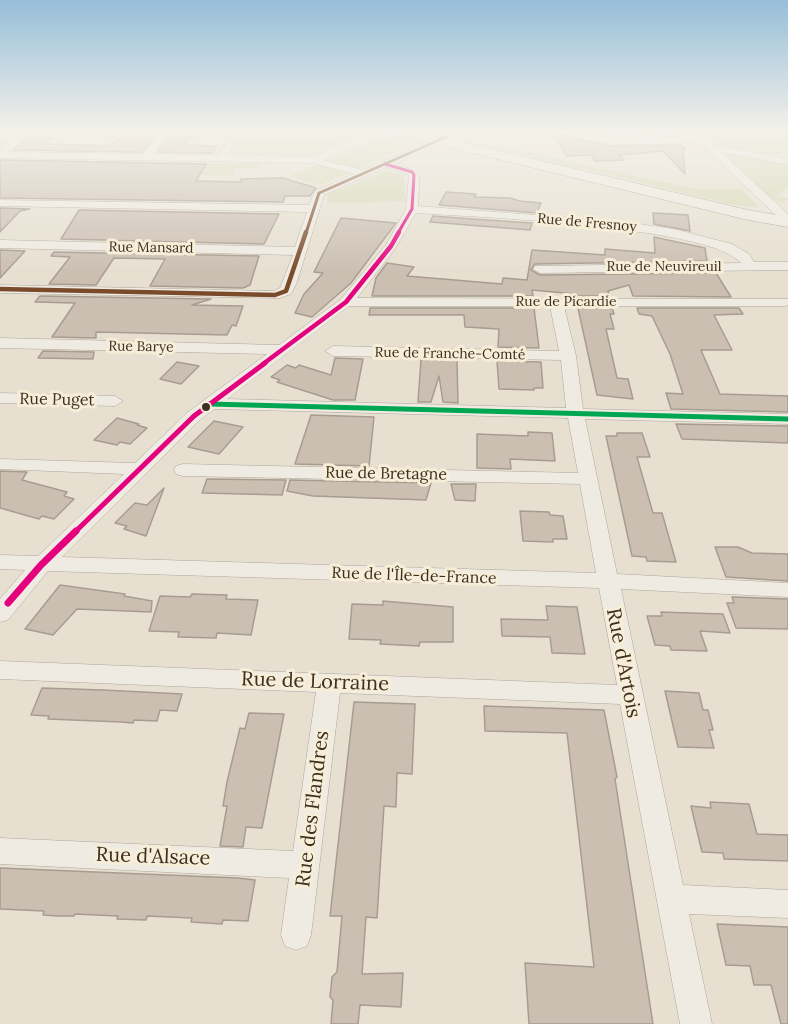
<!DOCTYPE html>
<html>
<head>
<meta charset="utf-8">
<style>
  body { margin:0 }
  canvas { display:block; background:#e7e0d1 }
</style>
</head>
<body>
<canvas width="788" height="1024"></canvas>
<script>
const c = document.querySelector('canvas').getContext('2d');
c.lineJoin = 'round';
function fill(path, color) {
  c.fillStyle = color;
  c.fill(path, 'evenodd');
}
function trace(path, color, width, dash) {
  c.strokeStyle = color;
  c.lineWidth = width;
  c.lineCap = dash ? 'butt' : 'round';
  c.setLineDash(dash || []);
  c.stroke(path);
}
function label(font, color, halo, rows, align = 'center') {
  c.font = font + ' Lora,serif';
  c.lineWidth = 6;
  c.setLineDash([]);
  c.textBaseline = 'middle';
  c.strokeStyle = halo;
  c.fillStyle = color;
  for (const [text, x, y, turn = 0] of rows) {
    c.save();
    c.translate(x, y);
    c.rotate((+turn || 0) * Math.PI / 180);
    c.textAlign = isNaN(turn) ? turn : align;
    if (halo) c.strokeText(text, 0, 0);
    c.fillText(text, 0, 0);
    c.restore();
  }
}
fill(new Path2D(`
  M239 130H372L374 131 309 156 217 153 227 135Z
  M703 130H788V149L779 155H770L725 146 718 144Z
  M382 139 408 146 354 170 325 162Z
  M483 143 696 189H741L758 206 750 207 729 204 481 144Z
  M730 154 788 165V188L776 196 788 199 783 203 770 198 725 156Z
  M47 161 262 164 261 168H236L233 175H156Z
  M318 164 348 173 320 185 289 176Z
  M387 171 404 175 405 201 327 203 328 194Z`), '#d6d7b3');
const building = new Path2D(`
  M34 130H59L44 144 109 146 131 130H159L142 152 14 150Z
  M174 130H204L180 145 217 146 213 153 158 152Z
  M601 130H666L670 134 617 136Z
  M552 133 609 146 681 145 686 150H683L685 174 663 151 619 155 623 160 595 161 591 155 567 156Z
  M0 160 206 164 196 181 240 182 241 179 283 178 316 188 310 196H285L283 202 0 198Z
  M446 192 476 194 474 197 510 198 520 201 541 203 537 213 439 205Z
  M0 208 30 209 20 211 0 232Z
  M79 210 279 214 264 244 61 239Z
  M653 213 688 215 690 231 654 224Z
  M433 216 486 220 532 223 530 230 430 222Z
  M341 218 396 223 351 283 312 317 295 313 304 294 323 273 314 272Z
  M654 237 705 248 707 261 535 264 531 270 540 275 716 273 731 297 633 296 629 285 608 291 609 296H576L575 294 532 290 533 296H372L376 278 387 263 414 267 407 276 502 284 503 278 527 280 532 250 605 255V249L655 253Z
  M0 250 25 251 0 278Z
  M54 252 259 256 250 285 243 288 150 286 165 259 114 258 96 285 49 284 70 257 51 256Z
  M40 296 211 299 192 305 243 306 236 326 232 325 227 335 96 332V338L52 337 75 303 35 302Z
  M370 308H534L539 348 498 347 499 329 465 327 464 315H369Z
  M578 308H612L614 314H610L614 329H606L617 378 628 379 633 399 597 395Z
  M637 308H739L743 314 714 315 732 350H701L720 394 788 396V412L671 409 666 393 683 394 670 354 652 316 639 314Z
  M43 351 94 352 93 359 38 358Z
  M335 358 363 359 355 400H333L277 382 280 380 271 377 287 365 296 368 299 365 331 375Z
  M421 360H457L458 403 443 402 439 376 431 402H418Z
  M497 361 541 362 543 388H534V390L499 389Z
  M177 362 199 366 181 384 160 379Z
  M311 415 374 417 369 466 295 464Z
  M117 418 139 424 137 425 147 428 130 444 120 442 117 445 94 440Z
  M214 421 243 427 219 454 188 447Z
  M676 424 788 426V443L682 439Z
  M528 432 552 433 555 461 510 459 511 469 477 468V434L528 436Z
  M617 433H642L650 457H637L653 513H662L676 562 647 561 646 557 632 556 606 436H617Z
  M0 471 27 472 22 480 67 492 64 496 74 499 54 519 42 516 39 519 0 508Z
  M207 479 286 480 282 495 202 493Z
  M290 480 431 483 426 500 313 496 287 491Z
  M451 484H476L475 501 455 500Z
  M164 488 146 536 124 529 127 526 115 523 135 503 147 505Z
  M520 511 549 512 550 515 563 516 567 539H553V542L523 541Z
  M715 547H738L752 553 788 554V581L726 577Z
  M60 585 125 594 124 596 152 601 151 612 77 609 53 635 25 629Z
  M192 594 227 595 226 599 258 600 251 635 217 633 216 638 178 637 179 632 149 631 160 596 190 597Z
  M732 597 788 599V629L736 628 727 603H734Z
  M383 601 453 607V642H420L419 646 380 644 381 640 349 639 352 604 383 605Z
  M546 606 577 607 585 654 552 653 550 637 502 636 501 619 548 620Z
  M661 612 723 614 730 633 700 631 707 651 671 650 670 646 655 645 647 616H662Z
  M42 688 103 690 182 694 177 711 160 710 157 721 134 720 133 723 121 722 48 719 49 716 31 715Z
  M665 691 699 693 703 710H708L713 730H709L714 748 678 747Z
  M354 702 415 704 412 774 397 773 396 807 384 806 377 918 366 917 362 974 403 973 401 1007 360 1005 358 1024H331L333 1000 330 997 332 977 337 972 342 916H330Z
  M484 706 604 710 617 777 615 779 653 1024H529L525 963 594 967 567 733 485 731Z
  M249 713 284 714 262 828 246 827 243 847 220 846 227 806H223L227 782 240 728 245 729Z
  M710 802 749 804 757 834 788 835V861L724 859 723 853 702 852 691 806 711 808Z
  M0 868 238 878 255 880 248 921 223 920 222 924 191 922 192 918 147 916 146 920 117 919 118 916 75 914 74 916H58L43 915 44 911 0 909Z
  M717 924 788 927V1024H781L771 985H754L750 966 726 965Z`);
fill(building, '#cbbfb2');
trace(building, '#a89c90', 1.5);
const lane = new Path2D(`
  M245 130H251L238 136 222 159H218V158L234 134Z`);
const street = new Path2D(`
  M21 130H32L8 152 143 154 162 130H172L153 154 312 157 379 130H393L323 160 363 170 446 134 451 137 449 139 395 164C426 173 419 175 418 206L625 222 674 229 732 244 749 254 754 262H788V270L540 273 533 269 535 266 741 263C711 226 472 217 416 213L395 249 357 298 788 299V305L785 306H564L576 356 583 409 788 414V424L585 419 617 574 788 583V597L621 589 683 885 788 890V918L689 914 712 1024H680L620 704 340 693 311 935 307 946 296 950 285 946 281 935 289 878 0 864V838L293 851 316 692 0 679V661L617 685 599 588 48 571 8 620 0 622V599L25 570 0 569V555L38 556 124 474 0 469V459L135 463 188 412 267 354 0 348V338L279 345 341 299 386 245 406 209 409 175 386 167 324 195 297 282 291 294 280 298 0 293V285L274 291 280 288 293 255 0 248V240L295 247 307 212 0 206V200L309 205 315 191 354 174 313 163 0 158V149ZM349 306H550L559 351 333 346 325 351 333 356 561 360 566 408 227 399ZM214 409 568 418 578 473 183 464 176 466 174 470 176 474 183 476 580 484 596 573 62 557 200 420Z
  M428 130 421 134 416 131 417 130Z
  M563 130H578L617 138 693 136 689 132 691 130H697L713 145 788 159V165L721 152 788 214V224L784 223 699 142C664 143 591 151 563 130Z
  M0 393 115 396 123 401 115 406 0 403Z`);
const secondary = new Path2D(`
  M388 130H412L748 210 788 217V227L748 220 390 133Z`);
trace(lane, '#ada599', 1);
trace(street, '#ada599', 1);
trace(secondary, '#9c958a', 1);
fill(lane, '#efebe3');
fill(street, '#efebe3');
fill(secondary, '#efebe3');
trace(new Path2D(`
  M209 404 788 419`), '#00a651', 5);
trace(new Path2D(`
  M385 164 412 172 414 175 412 209 398 233`), '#e5007d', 3);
trace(new Path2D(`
  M263 364 346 302 391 246 399 232`), '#e5007d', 4.5);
trace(new Path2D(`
  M74 533 194 416 265 363`), '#e5007d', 5);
trace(new Path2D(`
  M8 603 41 565 76 531`), '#e5007d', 7);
trace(new Path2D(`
  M306 233 319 193 446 137`), '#7a4b2a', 3);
trace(new Path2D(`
  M0 289 275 295 286 291 306 232`), '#7a4b2a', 4.5);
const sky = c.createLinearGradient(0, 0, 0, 273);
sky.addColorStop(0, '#96bed9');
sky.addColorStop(0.48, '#f4f1ea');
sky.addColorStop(1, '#f4f1ea00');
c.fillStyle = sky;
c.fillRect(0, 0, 788, 273);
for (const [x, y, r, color] of [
  [206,407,5,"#3d2e20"]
]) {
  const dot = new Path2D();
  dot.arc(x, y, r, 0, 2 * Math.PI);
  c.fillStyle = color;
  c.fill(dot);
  trace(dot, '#f7eed8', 2);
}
label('14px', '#3d2e20', '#f7eed8', [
  ["Rue de Fresnoy",587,223,5],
  ["Rue Mansard",151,248,1],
  ["Rue de Neuvireuil",664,267],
  ["Rue de Picardie",566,302],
  ["Rue Barye",141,347,1],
  ["Rue de Franche-Comté",450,354,1]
]);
label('16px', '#3d2e20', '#f7eed8', [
  ["Rue Puget",57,400,1],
  ["Rue de Bretagne",386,474,1],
  ["Rue de l'Île-de-France",414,576,2]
]);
label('20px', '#3d2e20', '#f7eed8', [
  ["Rue d'Artois",623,663,79],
  ["Rue de Lorraine",315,682,2],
  ["Rue des Flandres",313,809,-83],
  ["Rue d'Alsace",153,857,2]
]);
</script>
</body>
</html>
